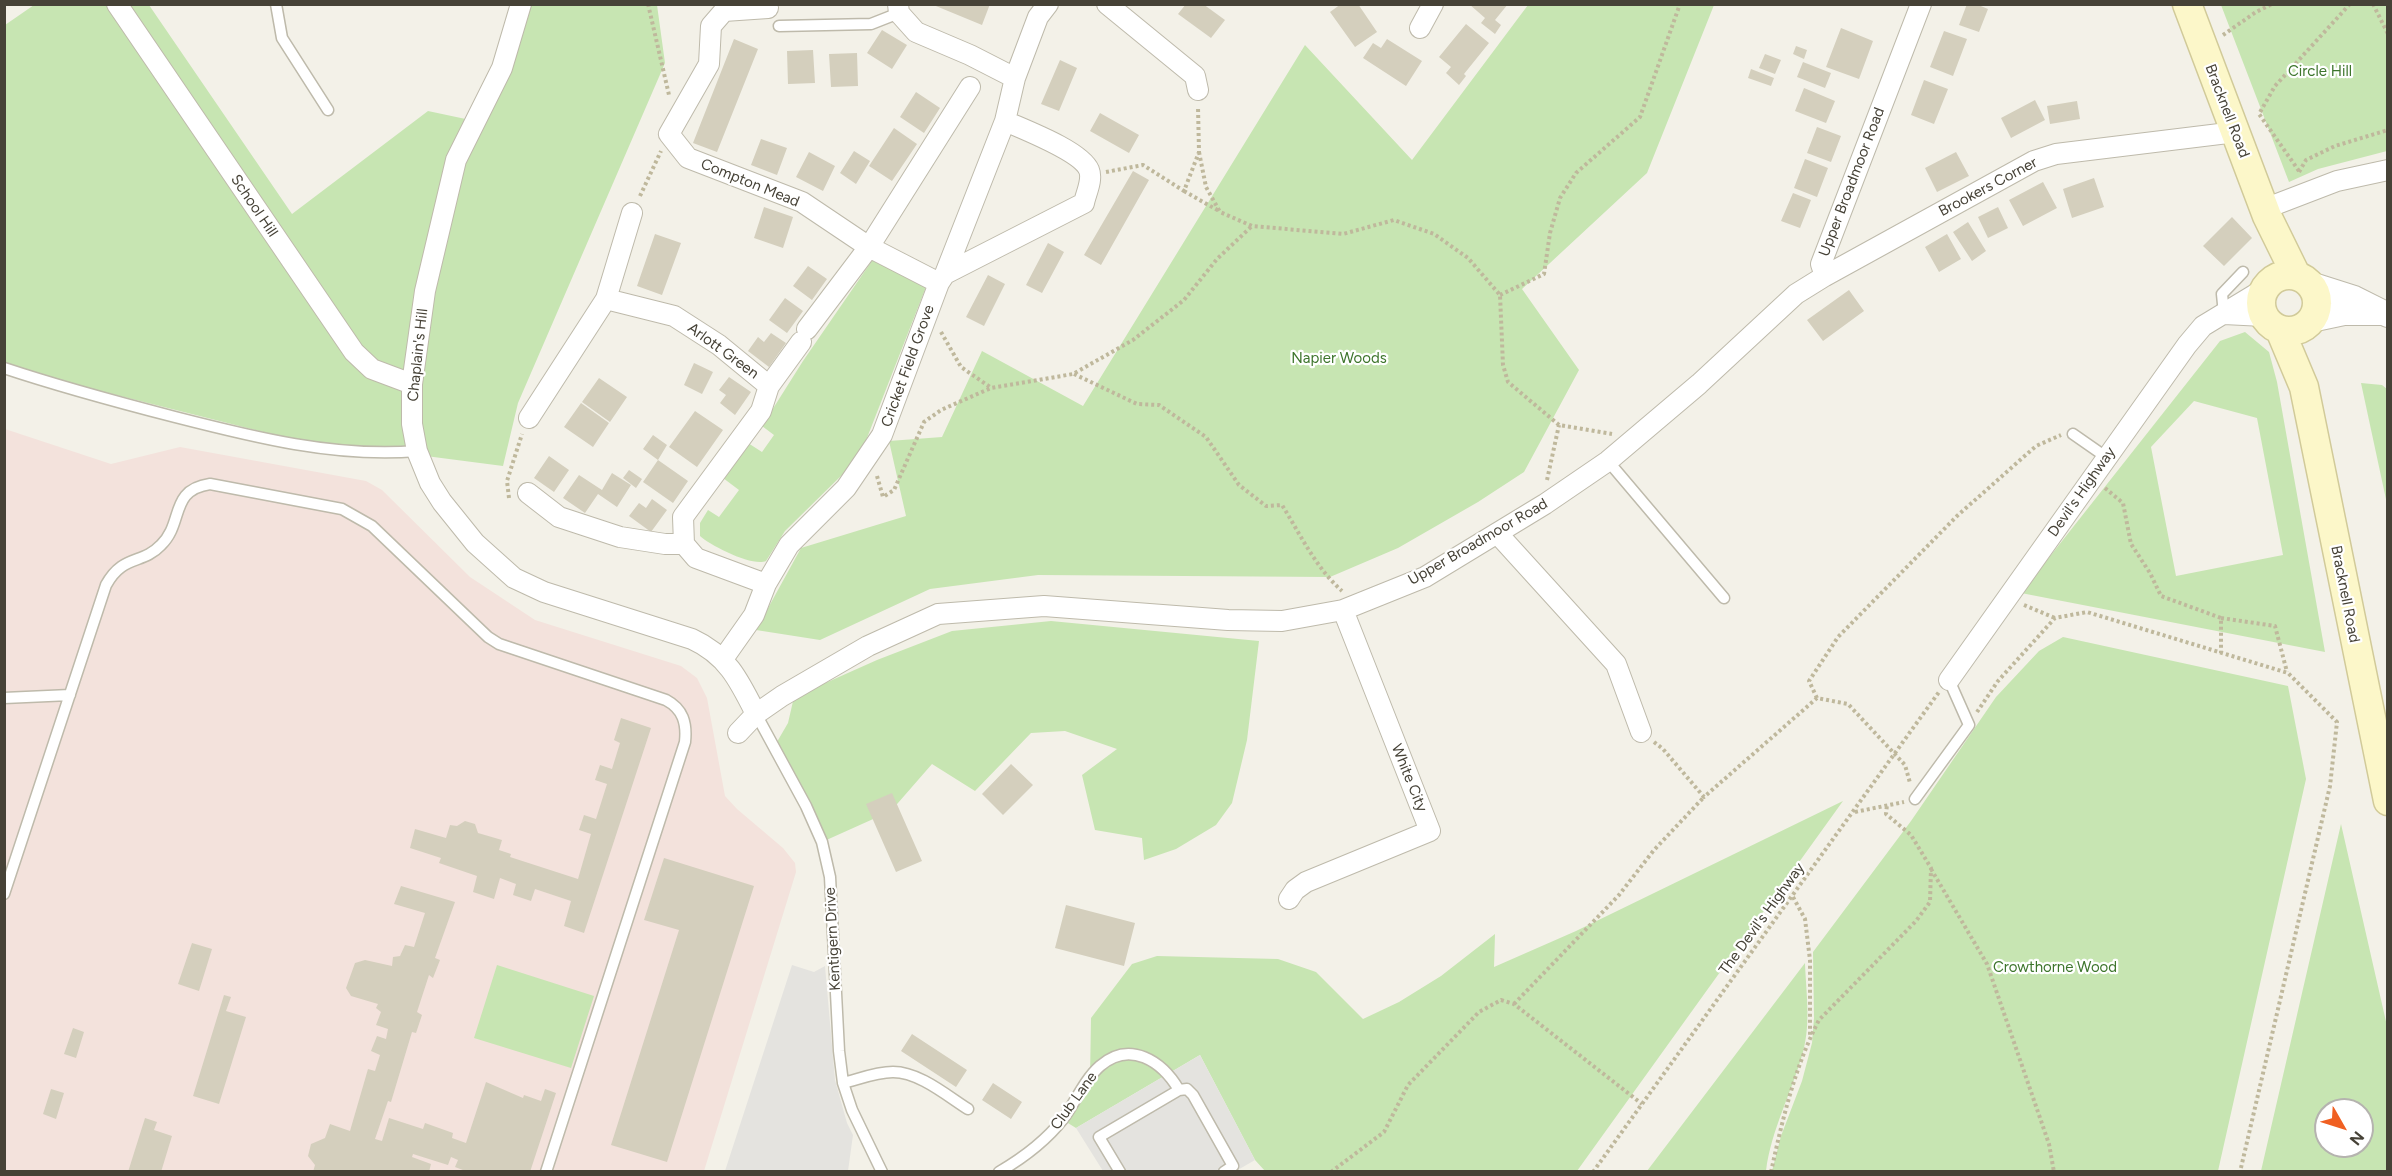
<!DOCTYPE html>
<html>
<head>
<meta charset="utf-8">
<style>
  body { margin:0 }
  #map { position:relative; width:2392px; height:1176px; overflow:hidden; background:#f3f1e8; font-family:Figtree,sans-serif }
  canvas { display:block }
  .frame { position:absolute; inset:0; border:6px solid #464237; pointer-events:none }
  .north { position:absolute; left:2314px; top:1098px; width:60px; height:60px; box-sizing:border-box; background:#fff; border:2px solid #b5b3af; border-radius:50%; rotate:129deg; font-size:16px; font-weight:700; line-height:24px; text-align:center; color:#464237 }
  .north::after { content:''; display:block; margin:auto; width:21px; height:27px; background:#f06022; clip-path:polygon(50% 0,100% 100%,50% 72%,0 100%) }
</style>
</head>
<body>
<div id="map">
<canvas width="2392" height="1176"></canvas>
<div class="frame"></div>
<div class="north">N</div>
</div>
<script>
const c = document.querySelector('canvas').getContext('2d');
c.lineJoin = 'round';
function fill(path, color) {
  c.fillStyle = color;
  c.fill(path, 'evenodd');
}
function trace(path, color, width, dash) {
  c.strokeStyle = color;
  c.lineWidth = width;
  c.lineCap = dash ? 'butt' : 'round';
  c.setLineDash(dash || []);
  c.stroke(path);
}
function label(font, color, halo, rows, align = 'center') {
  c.font = font + ' Figtree,sans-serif';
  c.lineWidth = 4.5;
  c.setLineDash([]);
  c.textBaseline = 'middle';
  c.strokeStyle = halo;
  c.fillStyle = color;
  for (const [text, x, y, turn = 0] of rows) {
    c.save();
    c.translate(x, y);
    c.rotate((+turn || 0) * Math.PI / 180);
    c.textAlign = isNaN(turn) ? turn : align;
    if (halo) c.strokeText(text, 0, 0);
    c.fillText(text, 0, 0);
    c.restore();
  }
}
fill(new Path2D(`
  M5 429 111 464 180 447 366 481 382 490 470 577 535 620 681 666 697 678 707 698 725 796 737 809 783 848 795 863 796 872 704 1171 5 1172Z`), '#f3e2dc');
fill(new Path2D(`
  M34 5H149L292 214 428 111 475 121 521 5H657L665 63 518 403 503 466 287 438 5 367V25Z
  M1528 5H1714L1647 173 1522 289 1579 370 1524 472 1478 502 1398 548 1330 577 1038 575 930 589 820 640 756 630 801 548 906 516 889 441 942 437 982 351 1083 406 1305 45 1412 160Z
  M2221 5H2387V151L2318 169 2289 182Z
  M878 252 926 287 865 443 843 474 785 531 766 561C753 567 711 546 700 536V523L708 510 719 517 739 490 723 478 748 443 762 452 774 435 762 426 803 361Z
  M2245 332 2269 352 2277 382 2325 652 2021 593 2220 341ZM2194 401 2257 418 2283 555 2176 576 2151 447Z
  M2361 383 2382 385 2387 389V504Z
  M1051 621 1259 641 1247 740 1232 803 1216 825 1176 849 1144 860 1142 838 1095 830 1082 775 1117 749 1065 731 1031 733 975 791 932 764 891 811 822 842 774 747 788 723 794 697 877 660 952 631Z
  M2063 637 2288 686 2306 779 2218 1171H1772L1781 1136 1802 1081 1812 1043 1814 1018 1813 952 1911 821 1996 697 2039 651Z
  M1843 801 1577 1171H1265L1255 1160 1200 1055 1076 1128 1063 1120 1090 1079 1091 1018 1132 964 1157 956 1278 959 1316 972 1363 1019 1399 1002 1441 976 1495 934 1494 967 1576 931Z
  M2341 824 2387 1026V1171H2261ZM2326 1110H2362V1146H2326Z
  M1805 963C1806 992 1811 1023 1803 1052 1792 1092 1771 1130 1766 1171H1647Z
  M497 965 594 996 571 1068 474 1038Z`), '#c7e5b2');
fill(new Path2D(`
  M792 965 814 972 825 966 835 1080 847 1123 853 1135 848 1171H725Z
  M1200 1055 1255 1160 1236 1171H1103L1076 1128Z`), '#e4e3df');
fill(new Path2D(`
  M931 4H990L982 25Z
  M1186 4H1203L1225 20 1211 38 1178 14Z
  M1341 4H1358L1377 32 1355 47 1330 12Z
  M1469 4H1508L1495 20 1501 25 1495 34 1481 23 1485 18Z
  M1967 4H1976L1988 9 1979 32 1959 25Z
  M1466 24 1489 43 1464 74 1466 76 1459 85 1446 73 1451 67 1439 57Z
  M1841 28 1873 41 1859 79 1826 67Z
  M882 30 907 45 892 69 867 53Z
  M1944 31 1967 39 1953 76 1930 67Z
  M734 39 758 49 717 152 693 143Z
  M1387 39 1422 61 1406 86 1363 58 1373 43 1381 48Z
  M1796 46 1807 50 1804 59 1793 54Z
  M813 50 815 83 788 84 787 51Z
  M857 53 858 86 831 87 829 54Z
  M1765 54 1781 60 1775 74 1759 68Z
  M1060 60 1077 68 1059 111 1041 104Z
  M1803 62 1831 73 1825 88 1797 77Z
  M1751 69 1774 78 1771 86 1748 78Z
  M1924 80 1948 89 1934 124 1911 115Z
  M1804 88 1835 101 1826 123 1795 111Z
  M916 92 940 108 924 133 900 117Z
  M2035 100 2045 120 2011 138 2001 118Z
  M2077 101 2080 119 2050 124 2047 106Z
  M1100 113 1139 135 1129 153 1090 131Z
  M1817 127 1841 136 1831 162 1807 153Z
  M894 128 917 144 892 181 869 166Z
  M761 139 787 148 777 175 751 165Z
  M854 151 870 161 856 184 840 173Z
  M809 152 835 166 823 191 796 177Z
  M1956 152 1969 176 1937 192 1925 168Z
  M1805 159 1828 168 1817 197 1794 188Z
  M1133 171 1149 180 1101 265 1084 255Z
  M2094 178 2104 207 2072 218 2063 189Z
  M2043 182 2057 208 2023 226 2009 200Z
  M1793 193 1811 200 1800 228 1781 221Z
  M764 207 793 217 783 248 754 238Z
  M1998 207 2008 228 1988 238 1978 217Z
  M2232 217 2252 238 2224 266 2203 246Z
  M1968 222 1986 251 1972 261 1953 232Z
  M655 234 681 243 662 295 637 286Z
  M1947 234 1961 259 1939 272 1925 247Z
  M1048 243 1064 252 1042 293 1026 285Z
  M808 266 827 279 812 300 793 286Z
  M988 275 1005 284 984 326 966 317Z
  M1849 290 1864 311 1823 341 1807 320Z
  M785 298 803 311 787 333 769 320Z
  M771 333 786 343 769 367 748 351 758 337 764 342Z
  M694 363 713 372 702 394 684 385Z
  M729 377 751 392 735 415 720 403 726 395 719 390Z
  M599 378 627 397 610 422 582 402Z
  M581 403 609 423 593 447 564 427Z
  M695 411 723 430 697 467 669 447Z
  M653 435 667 445 658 460 643 449Z
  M549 456 569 470 554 492 534 478Z
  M658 460 688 481 673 503 643 482Z
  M629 470 642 479 636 488 623 478Z
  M612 473 631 485 617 507 598 494 585 513 563 498 579 475 602 490Z
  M652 499 667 510 651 532 629 516 639 503 646 508Z
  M621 718 651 728 584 933 564 926 571 901 535 889 531 901 513 895 516 884 500 878 494 899 473 892 477 876 439 863 441 858 410 848 415 829 446 838 450 825 457 826 465 821 475 824 478 833 502 840 499 850 511 854 510 857 578 879 591 834 579 830 584 815 596 819 607 784 595 780 600 765 612 769 620 743 614 740Z
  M1011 764 1033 785 1003 815 982 794Z
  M892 793 922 861 896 872 866 804Z
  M664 858 754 886 667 1162 611 1145 679 930 644 920Z
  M401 886 455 902 435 958 440 960 433 978 429 975 417 1012 422 1015 416 1033 412 1032 391 1102 388 1101 375 1139 382 1141 389 1118 423 1129 425 1123 453 1133 452 1138 466 1143 486 1082 523 1098 524 1095 541 1101 545 1089 556 1093 530 1172H468L455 1167 458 1160 451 1157 448 1165 413 1154 412 1157 431 1164 429 1172H313L315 1165 308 1156 311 1144 325 1138 330 1124 350 1131 368 1069 375 1071 380 1055 371 1051 377 1036 386 1039 388 1029 376 1025 381 1012 376 1008 378 1004 351 996 346 988 355 963 365 960 392 966 393 957 400 956 405 945 414 947 425 913 394 904Z
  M1066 905 1135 923 1124 966 1055 948Z
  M192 943 212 949 199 991 178 984Z
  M224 995 231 997 226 1011 246 1017 219 1104 193 1096Z
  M73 1028 84 1032 76 1058 64 1054Z
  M912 1034 967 1070 956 1087 901 1051Z
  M993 1083 1022 1102 1011 1119 982 1100Z
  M51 1089 64 1093 56 1119 43 1114Z
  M145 1118 157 1122 154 1130 172 1136 161 1172H128Z`), '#d4cfbd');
const service = new Path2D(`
  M276 4 282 38 328 110
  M779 26 871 24 899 13
  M2224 314 2222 294 2243 272
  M4 368C61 387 117 402 175 417 253 437 336 458 417 451
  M2073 434 2106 457
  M1608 461 1724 598
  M4 698 70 695
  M756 714 806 806 822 842 830 877 839 1051 843 1083 852 1110 882 1172
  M1915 799 1969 725 1949 680
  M4 894 106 585C123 554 142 565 161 545 184 523 169 490 210 484L342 509 372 526 488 637 499 644 666 700C683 709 687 723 685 742L546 1172
  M843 1083C859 1079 876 1072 893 1072 919 1072 946 1095 968 1109
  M999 1172C1023 1158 1045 1142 1063 1119 1075 1103 1084 1080 1100 1066 1130 1040 1162 1061 1179 1090
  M1120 1172 1099 1137 1179 1090 1187 1089 1193 1095 1233 1166 1224 1172`);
const minor = new Path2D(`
  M117 4 354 352 372 369 412 384
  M521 4 502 68 456 160 425 291 412 384V424L417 451 430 483 442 502 475 543 514 578 544 592 692 639C727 655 739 680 756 714
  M1107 4 1195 76 1198 90
  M768 8 724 11 711 26 709 64 669 134 688 158 802 202 869 247 939 283
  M1420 28 1433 4
  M1015 78 1038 17 1048 4
  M2264 209 2337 181 2388 170
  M945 274 1084 203C1086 193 1093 180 1089 170 1081 151 1025 130 1005 121
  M1825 276 1821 264 1921 4
  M606 299 674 316 719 345 769 386 761 411 683 517 684 544 696 558 766 584
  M2224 314 2264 316
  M807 329 869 247 970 87
  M769 386 801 342
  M529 418 606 299 632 213
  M528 493 559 517 620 537 665 544H684
  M1497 533 1616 664 1641 732
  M723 659 754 615 766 584 789 545 846 488 882 435 939 283 945 274 1005 121 1015 78 970 55 916 32 899 13 898 4
  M1949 680 2187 345 2203 326 2264 289
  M738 733 756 714 782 696 868 646 938 614 1044 606 1228 620 1282 621 1343 610 1425 577 1545 504 1608 461 1699 384 1796 294 1825 276 2034 161 2056 154 2236 132
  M1289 899 1295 890 1306 882 1430 831 1343 610`);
const tertiary = new Path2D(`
  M2310 284 2354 298 2388 315
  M2311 320 2344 313H2379`);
const secondary = new Path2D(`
  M2187 4 2267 216 2296 275
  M2261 303a28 28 0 1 1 56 0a28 28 0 1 1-56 0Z
  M2280 330 2304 387 2388 801`);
trace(service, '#bebaab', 13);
trace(minor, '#bebaab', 22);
trace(tertiary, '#bebaab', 26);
trace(secondary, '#d1ca99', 31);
trace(new Path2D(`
  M648 4 669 95
  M2373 4 2388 34
  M2223 35 2256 12 2272 4
  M1199 152 1206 187 1220 212 1252 226 1343 234 1394 220 1434 234 1468 258 1500 295 1503 365 1508 382 1559 425 1612 434
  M2299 171 2259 114 2275 86 2350 4
  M1106 172 1143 165 1184 191 1199 152 1198 107
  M2299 172 2306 160 2335 146 2388 130
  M1184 191 1219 211
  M640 196 661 151
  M1500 295 1544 274 1550 233 1560 198 1576 173 1640 117 1680 4
  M941 332 961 367 990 387
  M1074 374 1137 404 1159 405 1206 437 1239 485 1266 506 1282 505C1300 534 1316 568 1342 591
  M877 476 883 497 894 490 924 422 941 410 991 388 1073 374 1133 340 1184 300 1217 259 1252 226
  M1547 480 1559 425
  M2105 488 2123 503 2131 544 2150 573 2161 596 2221 618V653
  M509 498 507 481 522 434
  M2024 605 2055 618
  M2221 618 2275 626 2287 672
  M1817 698 1809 681 1838 637 1957 516 2036 446 2061 435
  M1977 712 1998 681 2055 618 2087 612 2288 673 2337 722 2330 786 2240 1172
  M1654 742 1663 749 1704 797 1817 698 1848 704 1905 765 1910 783
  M1855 812 1904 802
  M1931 869 1987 964 2049 1144 2054 1172
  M1793 897 1805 919 1810 960V1037
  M1514 1004 1619 895 1654 850 1704 797
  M1331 1172 1384 1132 1408 1085 1479 1012 1501 1000 1514 1004 1642 1104
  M1593 1172 1939 692
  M1771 1172C1782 1121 1795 1066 1819 1020L1916 921 1930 902 1931 868 1911 835 1886 814 1887 805`), '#bfb89c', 4, [3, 3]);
trace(service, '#fff', 10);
trace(minor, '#fff', 20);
trace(tertiary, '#fff', 24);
trace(secondary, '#fcf7c9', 28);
label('15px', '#3d752c', '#fff', [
  ["Circle Hill",2320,72],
  ["Napier Woods",1339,359],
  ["Crowthorne Wood",2055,968]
]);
label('15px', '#464237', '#fff', [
  ["Bracknell Road",2227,111,69],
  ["Upper Broadmoor Road",1852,182,-69],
  ["Compton Mead",750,183,22],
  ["Brookers Corner",1988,187,-28],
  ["School Hill",254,206,56],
  ["Arlott Green",723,351,36],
  ["Chaplain's Hill",418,355,-84],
  ["Cricket Field Grove",908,366,-70],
  ["Devil's Highway",2082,492,-55],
  ["Upper Broadmoor Road",1478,542,-30],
  ["Bracknell Road",2345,594,79],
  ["White City",1409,778,68],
  ["The Devil's Highway",1762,919,-54],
  ["Kentigern Drive",833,939,-93],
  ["Club Lane",1074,1101,-54]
]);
</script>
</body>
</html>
